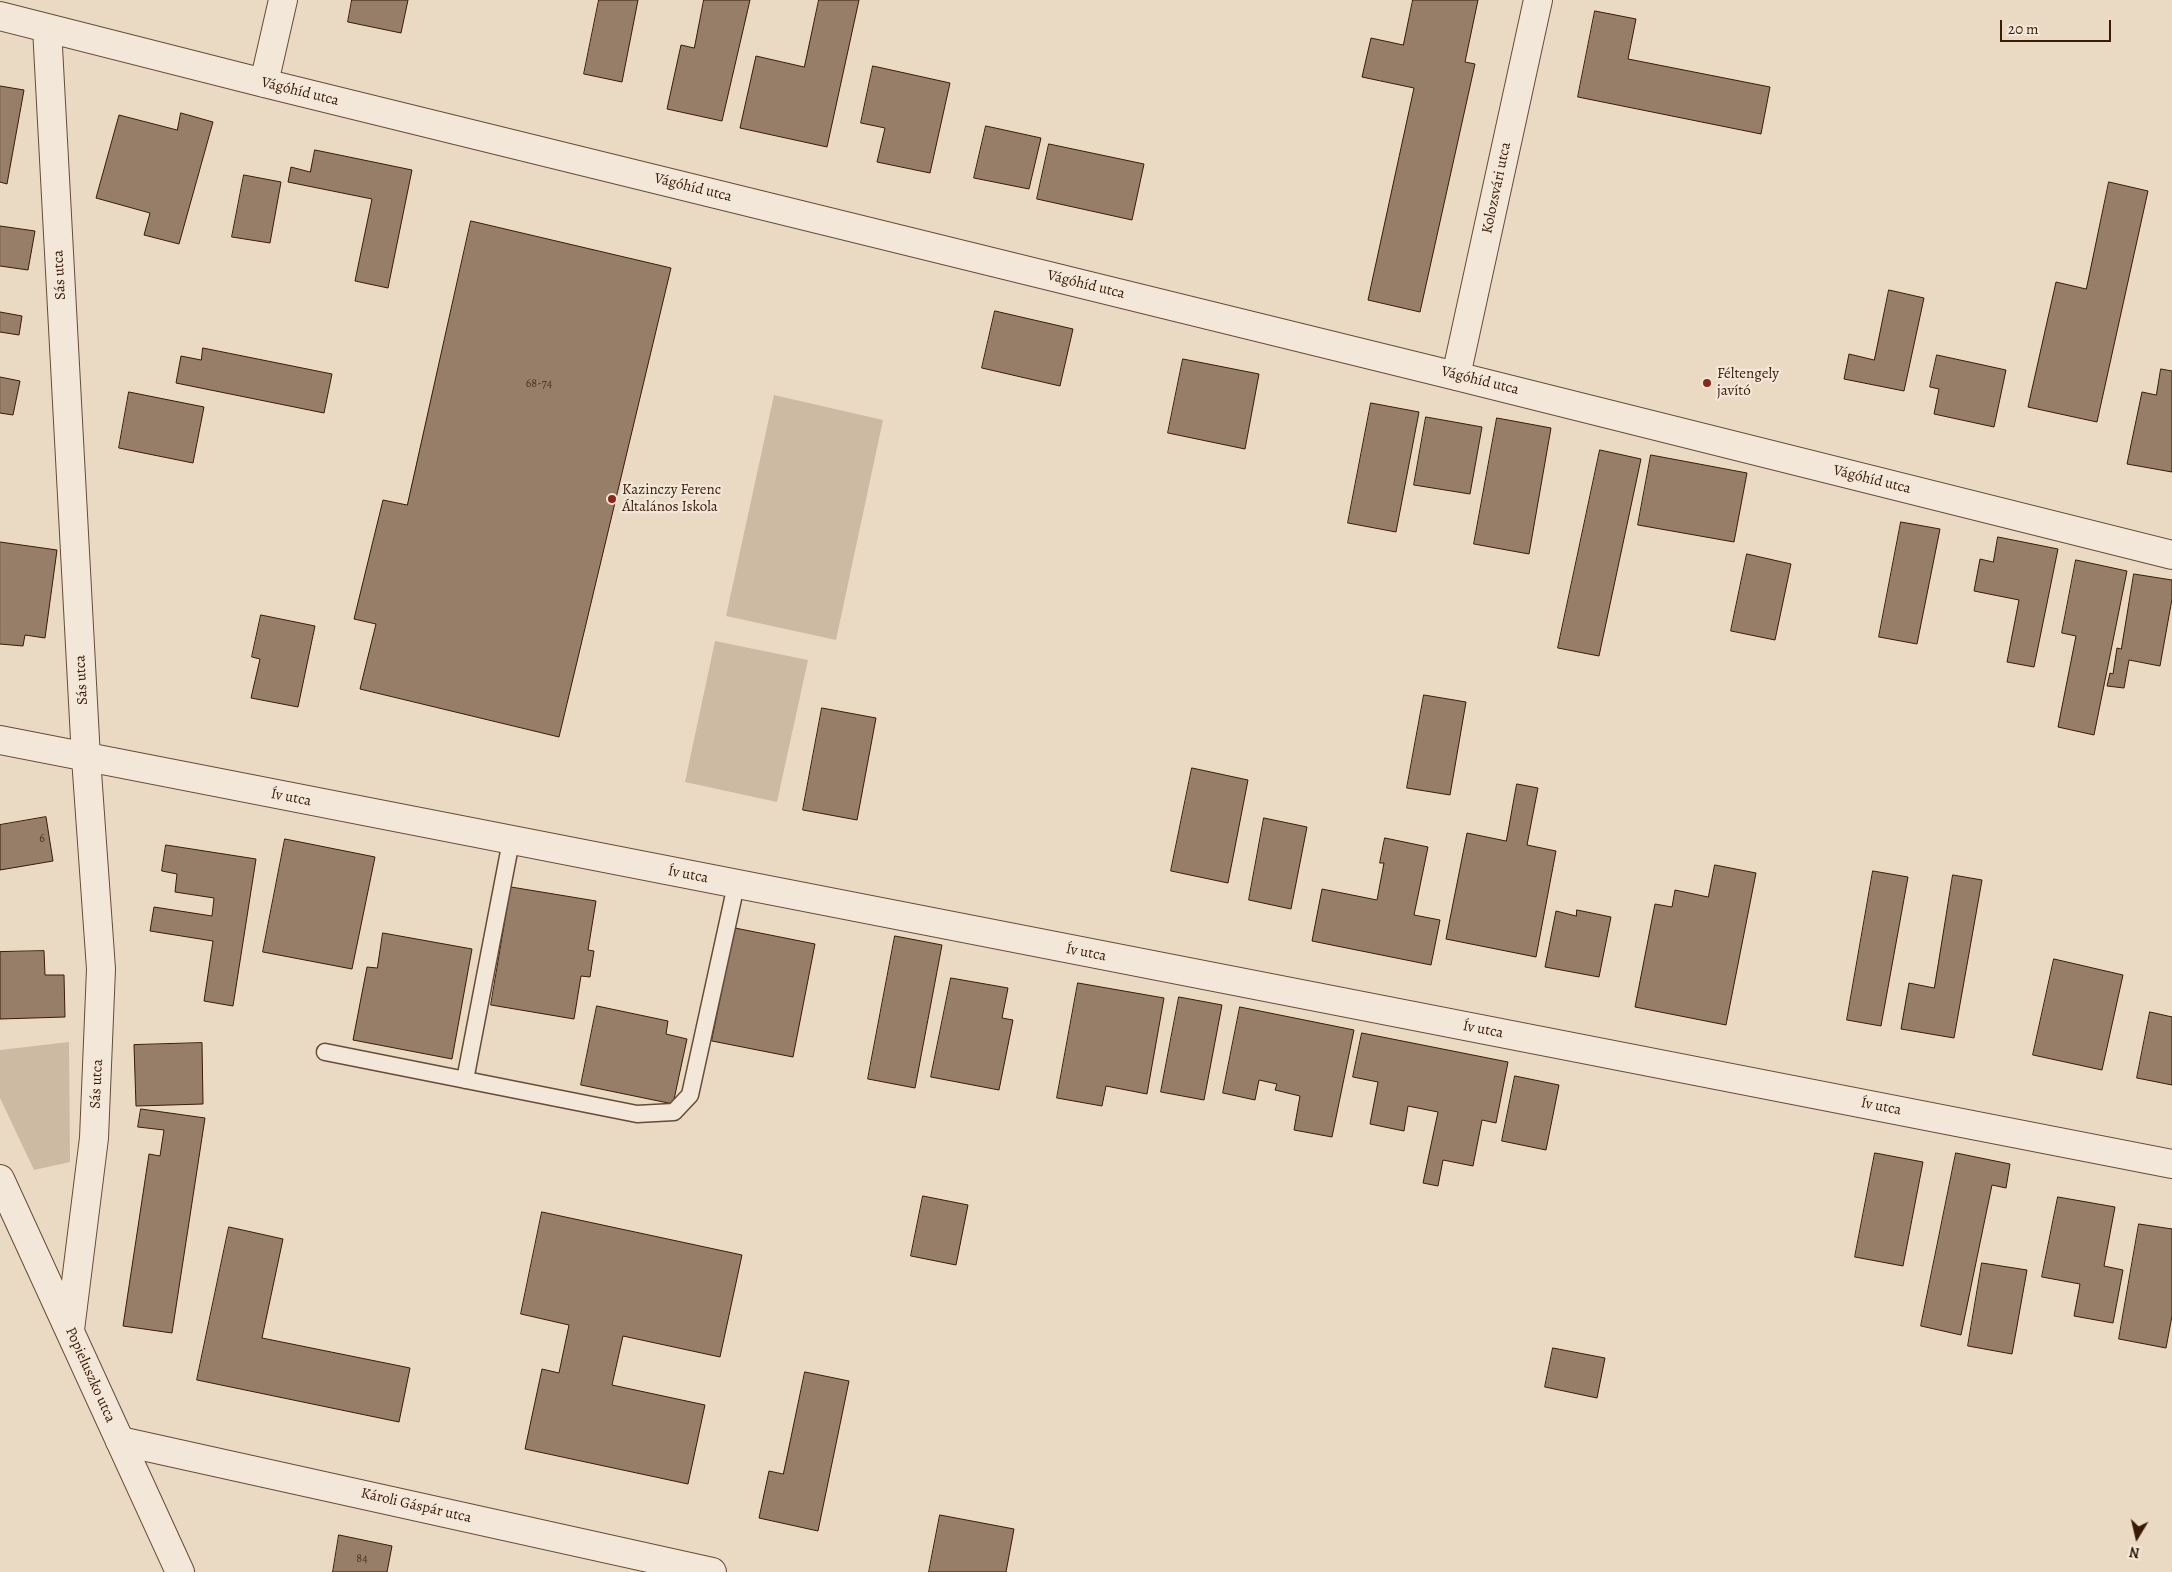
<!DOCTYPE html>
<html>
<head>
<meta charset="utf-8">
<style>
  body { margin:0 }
  #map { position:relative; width:2172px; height:1572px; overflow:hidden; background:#ebdac3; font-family:Alegreya,serif }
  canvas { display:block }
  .north { position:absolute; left:2112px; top:1512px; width:50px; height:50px; -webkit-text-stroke:4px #f2e7d8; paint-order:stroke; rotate:189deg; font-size:14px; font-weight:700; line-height:20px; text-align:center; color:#391b06 }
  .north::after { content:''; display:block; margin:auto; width:18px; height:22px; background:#391b06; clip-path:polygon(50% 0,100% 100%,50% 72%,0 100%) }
  .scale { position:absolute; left:2000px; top:20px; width:111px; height:22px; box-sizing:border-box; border:2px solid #391b06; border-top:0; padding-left:6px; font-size:15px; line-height:18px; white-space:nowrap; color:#391b06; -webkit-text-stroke:4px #f2e7d8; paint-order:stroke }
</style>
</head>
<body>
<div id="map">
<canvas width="2172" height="1572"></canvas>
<div class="north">N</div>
<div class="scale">20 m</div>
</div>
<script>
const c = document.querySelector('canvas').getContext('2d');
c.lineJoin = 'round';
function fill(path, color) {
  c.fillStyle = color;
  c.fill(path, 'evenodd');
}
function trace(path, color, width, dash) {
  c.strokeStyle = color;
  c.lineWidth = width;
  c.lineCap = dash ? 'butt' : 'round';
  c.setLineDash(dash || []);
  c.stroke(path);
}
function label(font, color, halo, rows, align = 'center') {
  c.font = font + ' Alegreya,serif';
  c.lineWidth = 4.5;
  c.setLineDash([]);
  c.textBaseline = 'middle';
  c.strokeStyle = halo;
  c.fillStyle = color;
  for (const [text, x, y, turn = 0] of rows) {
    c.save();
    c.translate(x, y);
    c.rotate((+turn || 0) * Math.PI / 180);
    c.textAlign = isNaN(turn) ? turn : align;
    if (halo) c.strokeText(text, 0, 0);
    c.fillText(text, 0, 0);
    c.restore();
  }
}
fill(new Path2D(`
  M774 395 883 420 836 640 726 616Z
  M715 641 808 660 777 802 685 782Z
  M69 1042 70 1162 34 1170 0 1098V1050Z`), '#cdbaa3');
const building = new Path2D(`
  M352 0H408L401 33 348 22Z
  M599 0H638L622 82 584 74Z
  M704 0H750L722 121 667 109 681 45 694 48Z
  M819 0H859L827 147 740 128 756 56 804 67Z
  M1413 0H1478L1465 62 1475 64 1420 312 1368 300 1414 88 1362 77 1371 38 1403 45Z
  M1595 11 1636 19 1628 59 1770 87 1761 134 1578 97Z
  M873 66 950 83 930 173 877 162 885 128 861 123Z
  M0 86 24 90 7 184 0 182Z
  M181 113 213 122 179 244 144 235 150 213 96 198 119 115 177 130Z
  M986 126 1041 138 1029 189 974 178Z
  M1049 144 1144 164 1132 220 1037 199Z
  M315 150 412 170 388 288 355 281 372 199 288 182 291 167 310 172Z
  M244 175 281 182 270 243 232 237Z
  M2109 182 2148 191 2097 422 2028 407 2056 282 2086 289Z
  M471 221 671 268 559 737 360 689 376 624 354 619 383 500 407 505Z
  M0 226 35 231 28 270 0 266Z
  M1889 290 1924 298 1904 391 1844 379 1849 354 1874 360Z
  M995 311 1073 329 1060 386 982 368Z
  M0 312 22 316 19 335 0 332Z
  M203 348 332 374 324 413 176 383 181 356 201 360Z
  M1937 355 2006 370 1994 427 1934 414 1939 389 1930 387Z
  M1183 359 1259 374 1245 449 1168 433Z
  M2161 369 2172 371V472L2127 464 2142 392 2156 395Z
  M0 377 20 381 13 415 0 413Z
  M129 392 204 407 193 463 119 448Z
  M1371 403 1419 412 1396 532 1348 523Z
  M1426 417 1482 427 1470 494 1414 485Z
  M1497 418 1551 428 1529 554 1474 544Z
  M1600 450 1641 459 1599 656 1558 648Z
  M1651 455 1747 473 1734 542 1638 525Z
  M1901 522 1940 529 1917 644 1879 637Z
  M1998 537 2058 549 2034 667 2007 662 2019 600 1974 591 1980 559 1993 562Z
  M0 542 57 550 45 638 25 635 23 646 0 644Z
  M1747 554 1791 564 1775 640 1731 631Z
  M2076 560 2127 571 2094 735 2058 727 2076 636 2062 633Z
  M2134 574 2172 580V599L2160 666 2129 660 2124 688 2107 686 2110 673 2113 674 2117 648 2121 649Z
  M261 615 315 626 298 707 251 698 260 659 252 657Z
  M1424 695 1466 702 1450 795 1407 788Z
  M822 708 876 718 857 820 803 810Z
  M1192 768 1248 780 1228 883 1171 871Z
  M1517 784 1538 788 1527 845 1556 851 1536 957 1446 939 1467 833 1506 841Z
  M46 817 53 861 0 870V825Z
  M1264 818 1307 827 1291 909 1249 900Z
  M1385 838 1428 847 1414 915 1440 920 1431 965 1312 941 1322 889 1377 900 1384 863H1380Z
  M285 839 375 857 352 969 263 952Z
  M166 845 256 859 233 1006 204 1001 213 941 150 931 154 907 212 916 214 898 175 892 177 874 162 871Z
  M1715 865 1756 873 1726 1025 1635 1007 1655 904 1672 907 1675 890 1708 897Z
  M1873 871 1908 877 1881 1026 1847 1020Z
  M1953 875 1982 880 1954 1038 1901 1029 1909 983 1934 988Z
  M511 887 596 901 588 950 594 951 590 977 581 976 574 1019 491 1005Z
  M1577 910 1611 917 1599 977 1545 967 1556 911 1576 916Z
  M735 928 815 944 793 1057 712 1041Z
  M383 933 472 949 452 1059 353 1040 367 967 377 968Z
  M895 936 942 945 915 1088 868 1079Z
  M44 951 45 975H64L65 1017 0 1019V952Z
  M2054 959 2123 975 2102 1070 2033 1055Z
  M951 978 1008 988 1002 1018 1013 1020 999 1090 931 1077Z
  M1078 983 1164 998 1147 1094 1106 1086 1102 1106 1057 1098Z
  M1179 997 1222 1005 1204 1100 1161 1092Z
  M597 1006 668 1021 666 1034 687 1039 673 1104 581 1085Z
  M1240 1007 1354 1030 1332 1137 1294 1130 1300 1096 1275 1090 1277 1084 1259 1080 1255 1100 1223 1093Z
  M2150 1012 2172 1017V1085L2137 1078Z
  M1362 1033 1508 1062 1496 1123 1482 1120 1473 1166 1443 1160 1438 1186 1423 1183 1438 1112 1408 1106 1404 1131 1370 1124 1378 1082 1353 1077Z
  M202 1043 203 1104 136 1106 134 1045Z
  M1515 1076 1559 1085 1546 1150 1502 1141Z
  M141 1109 205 1118 172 1333 123 1326 149 1154 160 1156 164 1130 138 1127Z
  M1875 1153 1923 1162 1903 1266 1855 1257Z
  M1956 1153 2010 1164 2006 1188 1992 1185 1961 1335 1921 1326Z
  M923 1196 968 1205 956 1265 911 1256Z
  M2058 1197 2115 1207 2104 1266 2123 1270 2113 1323 2074 1316 2080 1284 2042 1277Z
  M542 1212 742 1255 720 1357 623 1336 612 1385 705 1405 688 1484 525 1449 542 1369 559 1373 569 1325 521 1314Z
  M2139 1224 2172 1229V1316L2166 1348 2119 1339Z
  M229 1227 283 1239 262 1338 410 1368 399 1422 197 1380Z
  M1982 1263 2027 1270 2012 1354 1968 1346Z
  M1553 1348 1605 1358 1597 1398 1545 1387Z
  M805 1372 849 1381 818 1531 759 1518 769 1471 783 1474Z
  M940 1515 1014 1529 1006 1572H929Z
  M339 1535 392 1546 387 1572H333Z`);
fill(building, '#967e68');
trace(building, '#391b06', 1);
const service = new Path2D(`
  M325 1052 637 1114 674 1112 690 1095 736 885
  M465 1080 511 841`);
const minor = new Path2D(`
  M0 16 264 83 1456 376 2172 555
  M47 28 86 758 101 969 94 1138 70 1330
  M264 83 283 0
  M1456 376 1538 0
  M0 740 2172 1164
  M120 1441 712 1572`);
const tertiary = new Path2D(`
  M0 1179 180 1572`);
trace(service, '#664b35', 19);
trace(minor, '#664b35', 30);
trace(tertiary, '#664b35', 30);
trace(service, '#f2e7d8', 16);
trace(minor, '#f2e7d8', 28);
trace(tertiary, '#f2e7d8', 28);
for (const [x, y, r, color] of [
  [1707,383,5,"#8f2418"],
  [612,499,5,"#8f2418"]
]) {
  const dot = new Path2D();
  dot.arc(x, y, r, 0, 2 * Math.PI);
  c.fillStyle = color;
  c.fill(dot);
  trace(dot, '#f2e7d8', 2);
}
label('12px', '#50341e', null, [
  ["68-74",539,384],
  ["6",42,839],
  ["84",362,1559]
]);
label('15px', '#391b06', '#f2e7d8', [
  ["Vágóhíd utca",300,92,14],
  ["Vágóhíd utca",693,188,14],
  ["Kolozsvári utca",1497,188,-78],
  ["Sás utca",60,275,-93],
  ["Vágóhíd utca",1086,285,14],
  ["Vágóhíd utca",1480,381,14],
  ["Vágóhíd utca",1872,480,14],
  ["Sás utca",82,680,-93],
  ["Ív utca",291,798,11],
  ["Ív utca",688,875,11],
  ["Ív utca",1086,953,11],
  ["Ív utca",1483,1030,11],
  ["Sás utca",97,1084,-87],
  ["Ív utca",1881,1107,11],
  ["Popieluszko utca",90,1375,66],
  ["Károli Gáspár utca",416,1506,13]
]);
label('15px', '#391b06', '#f2e7d8', [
  ["Féltengely",1717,374],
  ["javító",1717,391],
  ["Kazinczy Ferenc",622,490],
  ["Általános Iskola",622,507]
], 'left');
</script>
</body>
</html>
